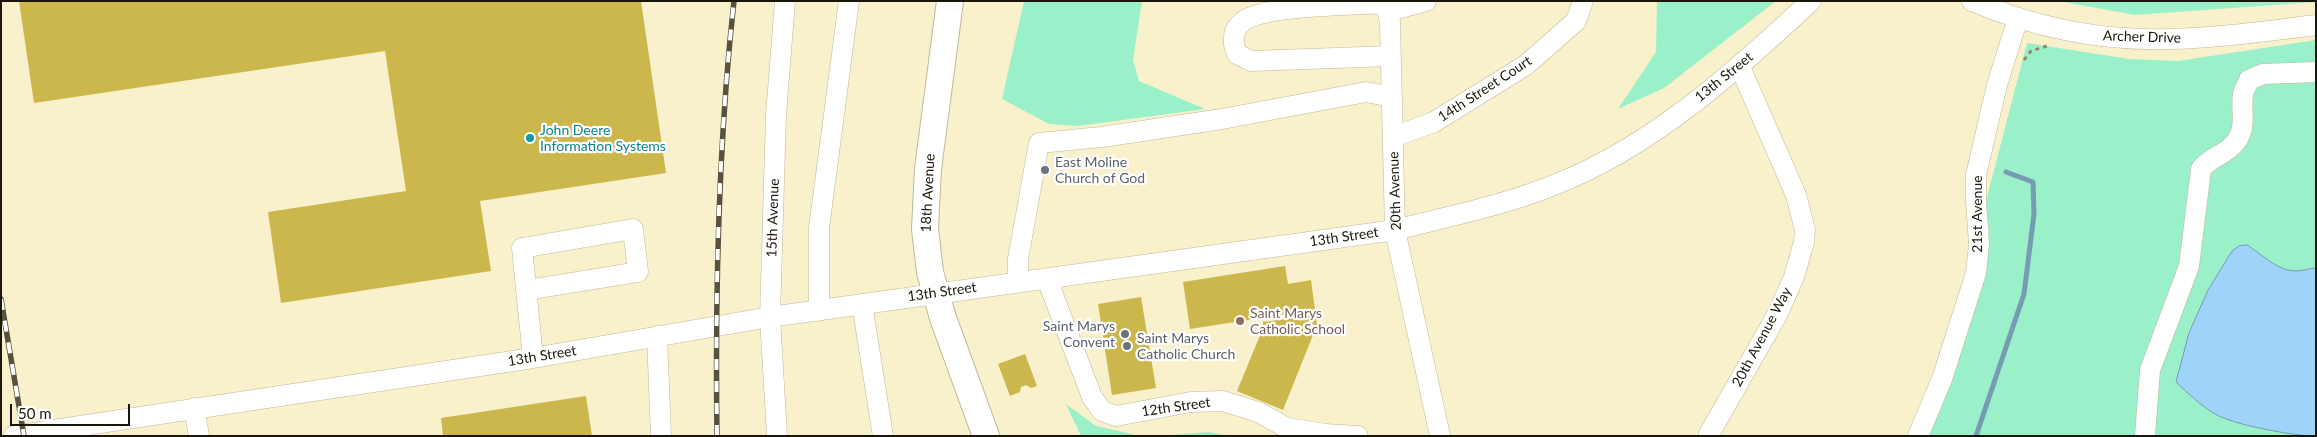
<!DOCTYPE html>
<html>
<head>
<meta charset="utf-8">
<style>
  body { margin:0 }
  #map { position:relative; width:2317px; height:437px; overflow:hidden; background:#f8f1cb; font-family:Lato,sans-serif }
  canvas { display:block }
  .frame { position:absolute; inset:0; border:2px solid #1a170a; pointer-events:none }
  .scale { position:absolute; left:10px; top:404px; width:120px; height:22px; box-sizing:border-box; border:2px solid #1a170a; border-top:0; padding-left:6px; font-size:15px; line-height:18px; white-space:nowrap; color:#1a170a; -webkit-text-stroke:4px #fff; paint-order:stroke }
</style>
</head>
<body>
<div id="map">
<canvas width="2317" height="437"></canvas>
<div class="frame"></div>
<div class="scale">50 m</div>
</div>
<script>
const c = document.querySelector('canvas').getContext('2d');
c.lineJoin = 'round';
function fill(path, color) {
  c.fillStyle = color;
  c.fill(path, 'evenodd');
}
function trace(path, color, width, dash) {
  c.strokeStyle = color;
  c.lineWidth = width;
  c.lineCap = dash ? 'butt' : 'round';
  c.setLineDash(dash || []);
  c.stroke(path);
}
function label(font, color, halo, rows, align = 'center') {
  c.font = font + ' Lato,sans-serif';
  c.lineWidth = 4.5;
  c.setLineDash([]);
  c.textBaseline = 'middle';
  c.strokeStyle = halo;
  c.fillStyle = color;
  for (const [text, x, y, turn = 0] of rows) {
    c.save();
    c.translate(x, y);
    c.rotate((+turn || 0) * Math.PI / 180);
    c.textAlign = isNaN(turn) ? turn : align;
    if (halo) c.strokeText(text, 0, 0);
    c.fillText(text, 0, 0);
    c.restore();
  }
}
fill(new Path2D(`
  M1024 1H1142L1133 60 1139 81 1205 109 1078 126 1049 124 1002 99Z
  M1657 1H1776L1664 88 1618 109 1656 52Z
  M2058 1H2316V2L2135 15Z
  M2316 40V436H1927L1984 263 1989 231 1986 201 2027 43 2129 59 2178 61Z
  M1066 404 1096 426 1141 436H1081Z
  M1208 432 1232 436H1158Z`), '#9af0c9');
const water = new Path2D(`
  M2247 245C2262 254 2277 271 2296 271 2303 271 2310 268 2316 268V436C2294 436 2234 425 2215 414 2201 406 2188 393 2176 382L2189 333 2208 290 2232 251 2239 246Z`);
fill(water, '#9ed4fa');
trace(water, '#769bb2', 1);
trace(new Path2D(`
  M1976 436 2024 294 2034 214 2033 182 2006 172`), '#769bb2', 5);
fill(new Path2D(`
  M19 1H641L666 173 480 201 491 271 281 303 268 212 406 191 385 51 34 103Z
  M1285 266 1288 284 1311 280 1317 325 1283 410 1237 391 1261 333H1263V322L1293 318 1292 313 1190 329 1183 282Z
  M1141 297 1156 388 1112 395 1098 304Z
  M1025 354 1037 386 1031 388 1026 385 1021 387 1020 392 1010 396 998 364Z
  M586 396 592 436H443L441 418Z`), '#cbb74c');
const minor = new Path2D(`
  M1385 1 1390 22 1395 230 1440 436
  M1972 1C2034 27 2102 41 2168 39 2218 38 2267 31 2316 25
  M1386 3C1356 5 1262 5 1242 22 1232 31 1232 42 1237 54L1251 61 1391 56
  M1387 12 1426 1
  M1393 137 1434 122 1526 65 1576 21 1583 1
  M1047 279 1092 397 1102 411 1116 416 1191 402 1223 401 1258 412 1287 428 1325 434 1358 436
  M1018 282V259L1039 143 1102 137 1222 119 1366 92 1392 97
  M527 290 638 272 633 229 522 248 533 358
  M862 304 883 436
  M819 311V228L849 1
  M657 336 661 436
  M194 408 199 436
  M14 436 533 358 770 317 1395 230C1450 216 1506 205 1559 183 1654 145 1737 70 1811 1
  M777 436 770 317 776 115 785 1
  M1708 436 1777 315 1794 277 1804 242 1805 230 1796 195 1740 67
  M1918 436 1942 379 1976 273 1979 244 1976 202V175L1997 85 2018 18
  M2145 436 2150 370 2189 266 2201 169C2210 158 2223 155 2232 146 2249 129 2240 113 2243 94 2244 89 2248 84 2249 80L2263 74 2316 72`);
const major = new Path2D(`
  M950 1 928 169 925 229 930 272 943 318 986 436`);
trace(minor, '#bfb894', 21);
trace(major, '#bfb894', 28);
trace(new Path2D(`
  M2024 60 2031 51 2050 45`), '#908a70', 3, [4, 4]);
trace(minor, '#fff', 20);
trace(major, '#fff', 26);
const rail = new Path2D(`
  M1 299 24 436
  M717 436C715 291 718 145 734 1`);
trace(rail, '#56523e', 5.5);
trace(rail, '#fff', 4, [11]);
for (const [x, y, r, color] of [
  [530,138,5,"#0f9aa8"],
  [1045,170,5,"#6b7280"],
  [1240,321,5,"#8d6e63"],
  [1125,334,5,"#6b7280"],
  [1127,346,5,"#6b7280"]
]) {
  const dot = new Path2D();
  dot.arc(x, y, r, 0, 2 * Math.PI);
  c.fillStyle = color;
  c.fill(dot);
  trace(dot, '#fff', 2);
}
label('14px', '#1a170a', '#fff', [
  ["Archer Drive",2142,37,2],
  ["13th Street",1724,77,-39],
  ["14th Street Court",1485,89,-33],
  ["20th Avenue",1395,191,-92],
  ["18th Avenue",928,193,-87],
  ["21st Avenue",1977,214,-90],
  ["15th Avenue",773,218,-88],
  ["13th Street",1344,237,-8],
  ["13th Street",942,292,-8],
  ["20th Avenue Way",1762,337,-62],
  ["13th Street",542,356,-9],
  ["12th Street",1176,407,-8]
]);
label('14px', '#0d838f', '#fff', [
  ["John Deere",540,130],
  ["Information Systems",540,146]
], 'left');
label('14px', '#5b616d', '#fff', [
  ["East Moline",1055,162],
  ["Church of God",1055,178],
  ["Saint Marys",1115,326,"right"],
  ["Convent",1115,342,"right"],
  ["Saint Marys",1137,338],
  ["Catholic Church",1137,354]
], 'left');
label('14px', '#785e54', '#fff', [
  ["Saint Marys",1250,313],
  ["Catholic School",1250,329]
], 'left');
</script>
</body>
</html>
